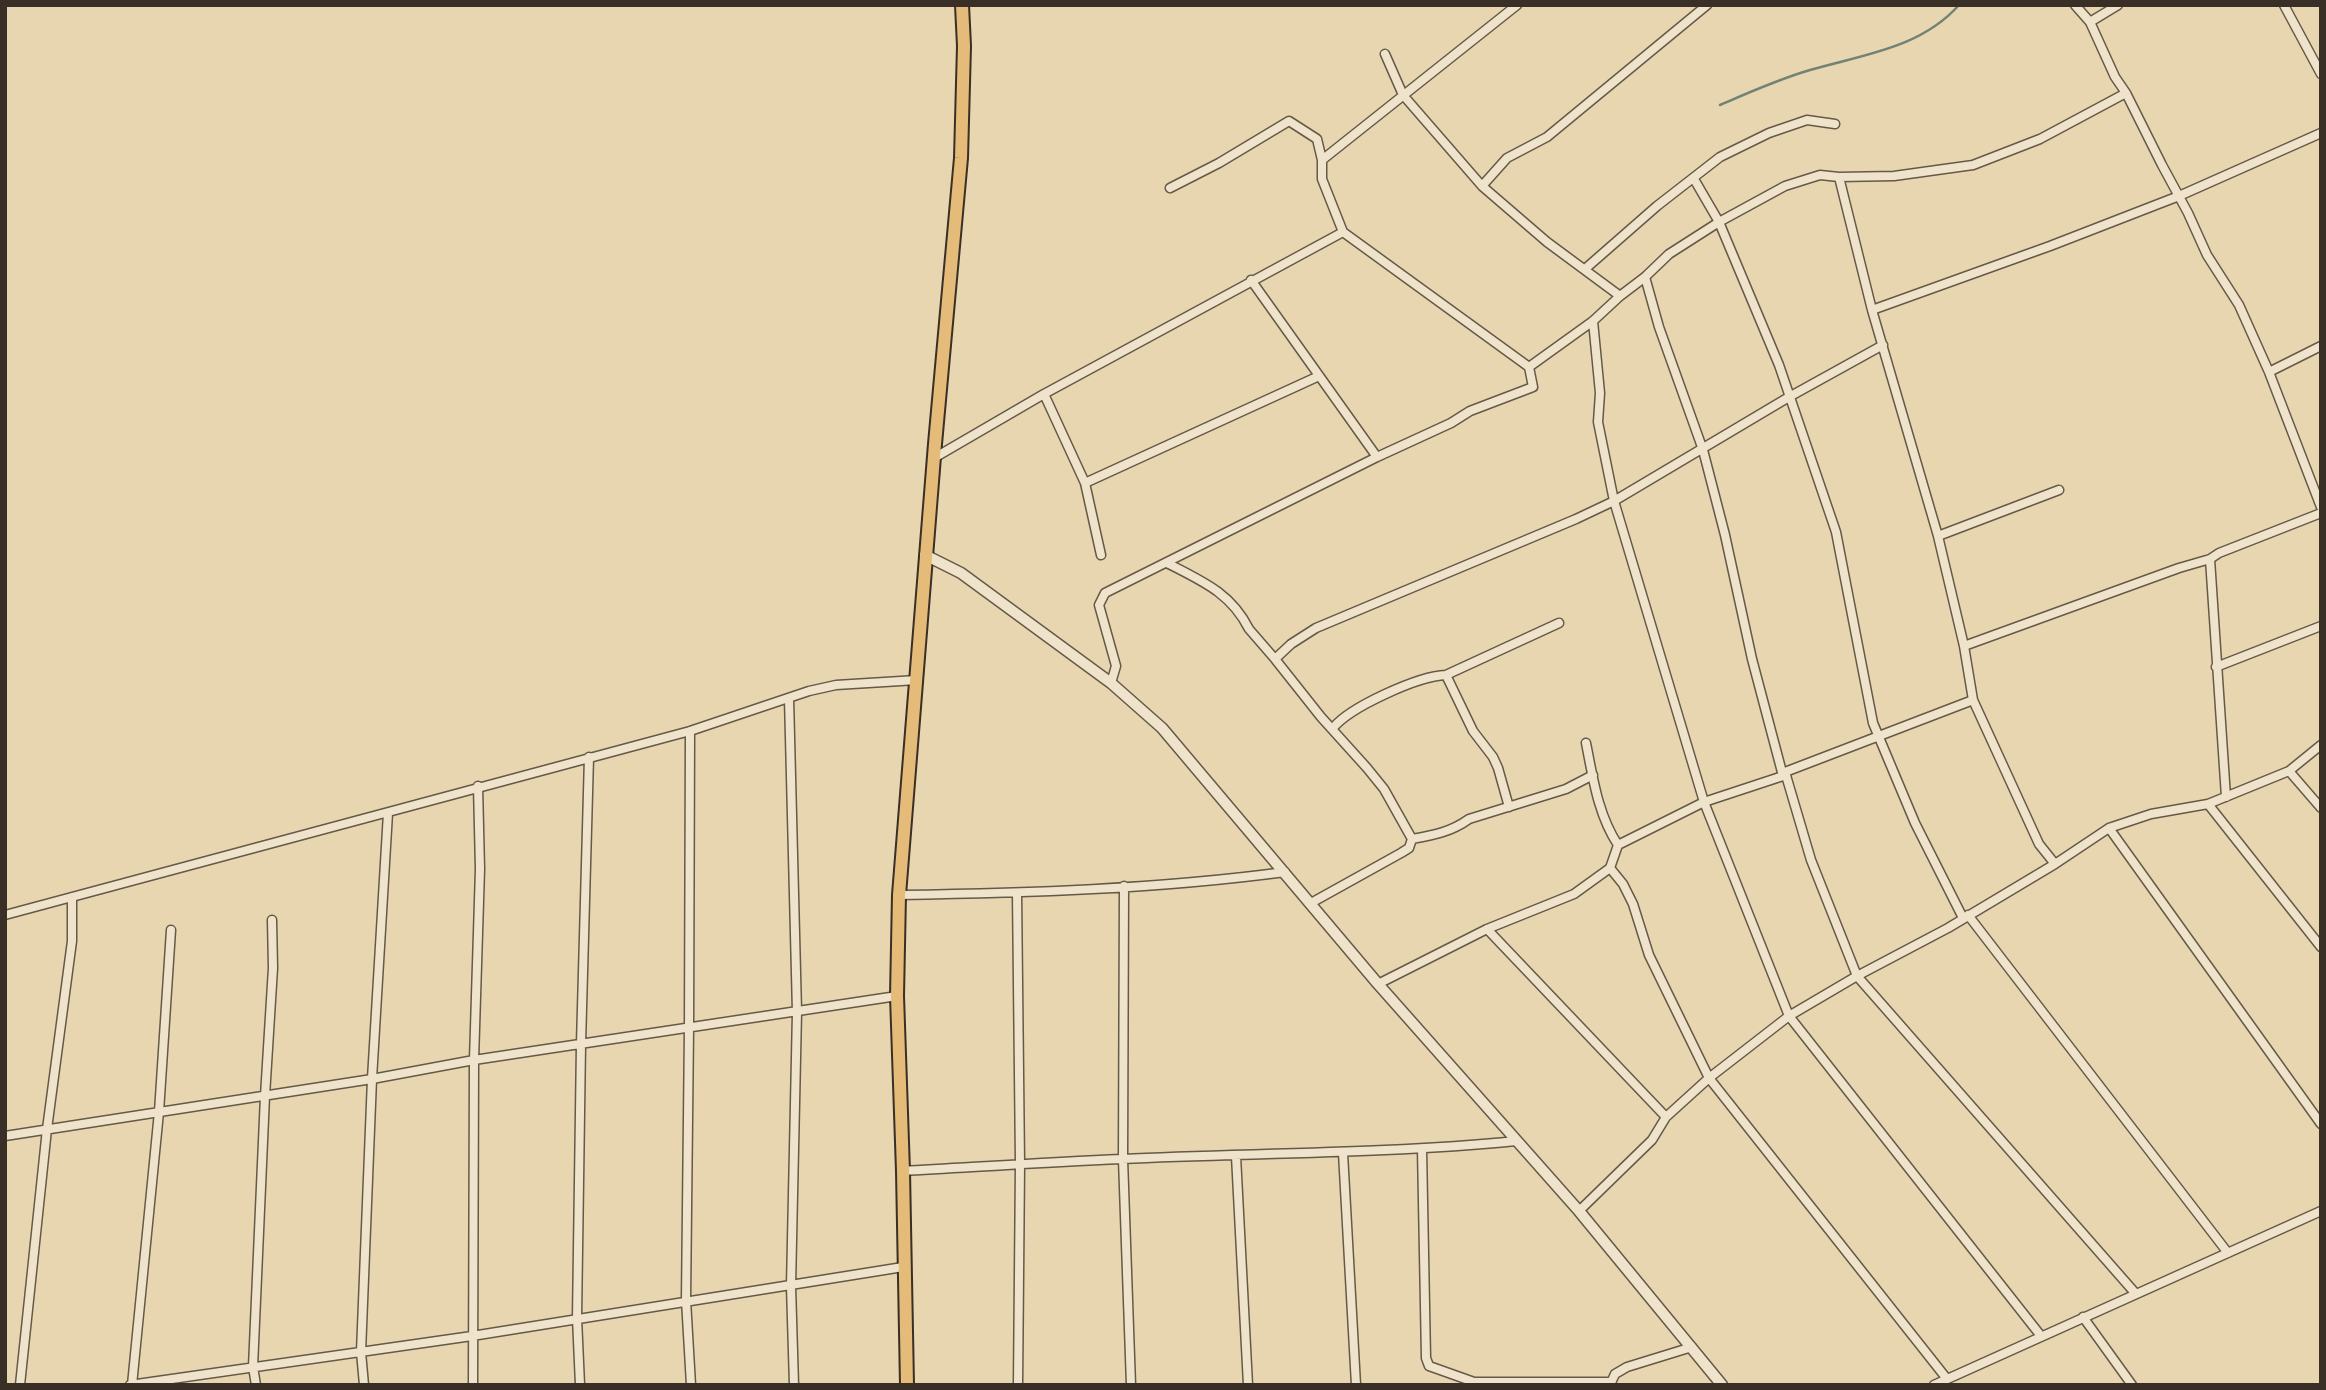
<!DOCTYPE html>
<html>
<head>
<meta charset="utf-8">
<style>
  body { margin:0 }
  #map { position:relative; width:2326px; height:1390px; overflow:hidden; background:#e7d6af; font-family:"IM FELL English",serif }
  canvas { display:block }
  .frame { position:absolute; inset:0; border:7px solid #3a2f26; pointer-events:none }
</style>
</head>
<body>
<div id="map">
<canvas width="2326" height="1390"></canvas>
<div class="frame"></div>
</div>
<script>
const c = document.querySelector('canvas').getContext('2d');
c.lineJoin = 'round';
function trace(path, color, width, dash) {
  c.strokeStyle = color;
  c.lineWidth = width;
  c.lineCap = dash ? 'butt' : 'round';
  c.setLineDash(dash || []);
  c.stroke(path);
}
trace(new Path2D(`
  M1720 105C1750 92 1779 79 1810 70 1862 55 1921 48 1959 5`), '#728275', 2.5);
const minor = new Path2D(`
  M2075 5 2090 22
  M2118 5 2090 22 2115 77 2126 93 2162 165 2188 213 2207 255 2239 305 2269 372 2321 507
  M2284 5 2321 74
  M1385 54 1403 95 1482 186 1547 242 1620 296
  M1839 177 1872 310 1938 536 1964 646 1973 700 2039 844 2055 864
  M1694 179 1719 222 1779 365 1836 532 1873 723 1915 823 1963 918
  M1482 186 1507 158 1547 137 1707 5
  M1170 188 1219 163 1289 121 1317 139 1322 160
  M1585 269 1657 206 1720 157 1769 133 1807 120 1835 124
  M1645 277 1659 327 1703 450 1725 535 1752 659 1783 776
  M1251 280 1377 457
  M1872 310 2050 246 2179 196 2321 133
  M1593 321 1600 393 1598 422 1614 501 1704 802 1789 1016 2041 1336
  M1529 367 1593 321 1620 296 1645 277 1669 254 1719 222 1785 186 1820 175 1839 177 1894 176 1973 165 2040 139 2126 93
  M2269 372 2321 346
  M1044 394 1085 483 1101 555
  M934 458 1044 394 1343 232
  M1085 483 1319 376
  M1938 536 2059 490
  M2210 559 2226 797
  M1167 563C1202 581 1231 593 1249 629L1275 659 1321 717 1367 768 1384 789 1412 839
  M1964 646 2179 568 2210 559 2219 553 2321 513
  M1275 659 1291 644 1316 628 1576 519 1614 501 1789 397 1883 345
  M2216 667 2321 626
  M1446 675 1473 731 1493 757 1498 768 1509 807
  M1111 683 1116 666 1099 605 1105 593 1377 457 1451 423 1470 411 1533 387 1529 367 1343 232 1322 179V160L1517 5
  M789 698 797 1012 791 1286 794 1385
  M1333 728C1350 707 1418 676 1446 675L1559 623
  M690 731 689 1028 686 1300 691 1385
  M1586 743C1593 778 1598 815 1618 845
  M2289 771 2321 808
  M1785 772 1811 860 1857 976 2136 1294
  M2208 804 2321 947
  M2109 828 2321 1124
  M1412 839C1434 835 1451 832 1469 819L1566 789 1593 775
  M1610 868 1623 884 1633 904 1649 955 1709 1078 1947 1379
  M1124 886 1123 1159 1131 1385
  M1017 893 1020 1164 1018 1385
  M899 895C1028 893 1157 889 1285 872
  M1311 903 1401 853 1409 848 1412 839
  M5 915 690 731 809 691 836 685 917 680
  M1968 915 2228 1253
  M1487 929 1666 1117
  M1378 984 1487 929 1574 894 1610 868 1618 845 1704 802 1783 776 1785 772 1973 700
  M5 1136 372 1079 474 1060 897 996
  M1422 1149 1426 1358 1429 1366 1474 1382H1610
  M1343 1153 1356 1385
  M1236 1156 1248 1385
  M903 1171C976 1167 1049 1162 1122 1159 1254 1153 1385 1154 1516 1141
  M1579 1211 1652 1140 1666 1117 1709 1078 1789 1016 1857 976 1948 928 2055 864 2109 828 2151 814 2208 804 2289 771 2321 745
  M2083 1317 2132 1385
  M20 1385 47 1129 72 941V897
  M130 1385 472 1336 903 1267
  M132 1385 159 1112 171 930
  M256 1385 253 1367 265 1096 273 968 272 920
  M364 1385 361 1352 372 1079 388 813
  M473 1385 474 1060 480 869 478 786
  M580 1385 577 1318 581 1044 589 757
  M1610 1385 1615 1374 1627 1367 1692 1347
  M1934 1385 2321 1211`);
const tertiary = new Path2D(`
  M925 555 961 573 1111 683 1162 728 1378 984 1579 1211 1722 1385`);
const primary = new Path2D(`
  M907 1385 903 1171 897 996 899 895 935 444 961 158 964 46 962 5`);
trace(minor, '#655948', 11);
trace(tertiary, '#655948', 13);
trace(primary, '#3a2f26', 16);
trace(minor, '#efe4cb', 8);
trace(tertiary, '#efe4cb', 10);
trace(primary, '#e4bb78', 12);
</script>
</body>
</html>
